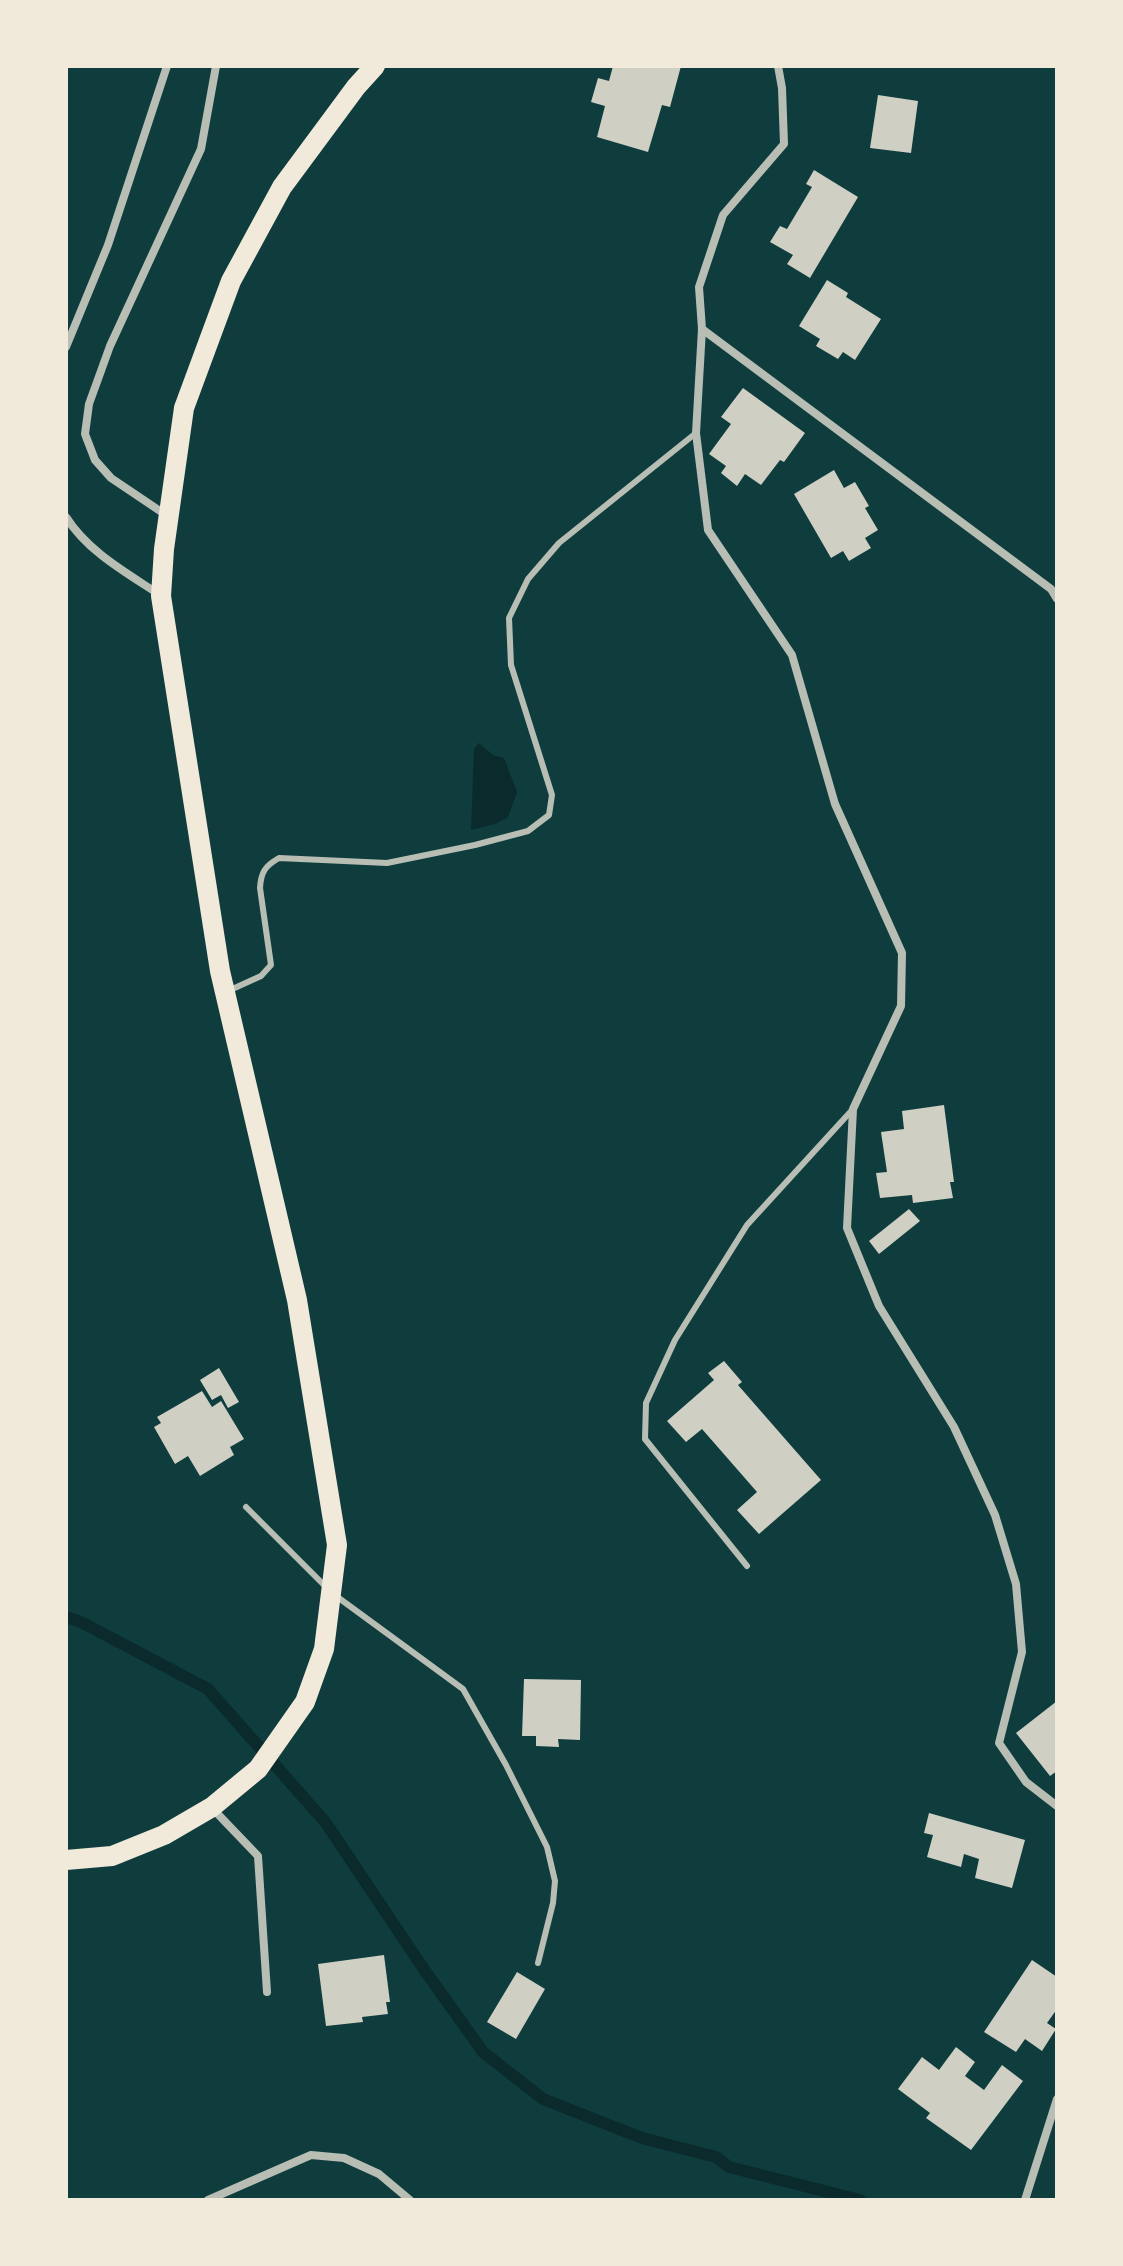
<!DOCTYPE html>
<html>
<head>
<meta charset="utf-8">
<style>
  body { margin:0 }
  #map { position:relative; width:1123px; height:2266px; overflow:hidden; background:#0f3d3e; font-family:Literata,serif }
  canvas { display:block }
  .frame { position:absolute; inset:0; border:68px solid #f1e9da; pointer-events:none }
</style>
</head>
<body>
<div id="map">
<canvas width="1123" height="2266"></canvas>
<div class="frame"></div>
</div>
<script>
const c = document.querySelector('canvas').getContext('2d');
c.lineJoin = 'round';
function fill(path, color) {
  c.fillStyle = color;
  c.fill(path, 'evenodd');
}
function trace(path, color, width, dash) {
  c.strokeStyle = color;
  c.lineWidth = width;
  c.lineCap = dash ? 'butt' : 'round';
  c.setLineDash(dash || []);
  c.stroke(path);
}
fill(new Path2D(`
  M479 743 493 755 504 758 517 792 508 817 495 824 471 830 474 749Z`), '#0a2a2b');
trace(new Path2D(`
  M66 1617 81 1622 208 1689 326 1823 423 1968 483 2052 543 2099 642 2138 716 2157 729 2167 860 2200`), '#0a2a2b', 12);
fill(new Path2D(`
  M613 66H681L670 107 662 105 648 152 597 137 605 106 591 102 598 78 609 81Z
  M878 95 918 101 911 153 870 148Z
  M814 170 858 197 810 278 787 264 793 255 770 242 780 226 787 229 812 187 806 184Z
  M827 280 848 293 846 297 881 319 855 360 843 352 838 359 816 346 820 339 799 326Z
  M743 388 805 433 784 462 780 460 761 485 745 474 737 486 721 473 726 466 709 454 731 424 721 417Z
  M834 470 844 488 855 482 869 506 865 508 878 530 865 538 871 548 849 561 843 551 831 558 794 494Z
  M944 1105 954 1182H950L953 1198 913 1203 912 1195 880 1198 876 1173 887 1172 881 1132 904 1129 902 1111Z
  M909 1209 920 1221 879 1254 869 1241Z
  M724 1361 742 1382 738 1385 821 1480 759 1534 737 1510 757 1492 702 1429 686 1442 667 1421 714 1380 708 1373Z
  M219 1368 239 1402 228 1408 221 1395 212 1400 200 1380Z
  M202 1391 212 1407 221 1401 244 1439 230 1447 234 1455 200 1476 188 1456 175 1464 154 1427 161 1423 157 1417Z
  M524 1679 581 1680 580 1740 558 1739 559 1747 536 1746V1736H522Z
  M1057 1701V1771L1050 1776 1016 1733Z
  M929 1813 1025 1840 1012 1888 975 1878 979 1859 964 1854 961 1867 927 1857 933 1835 924 1833Z
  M384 1955 390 2002H386L388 2014 362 2017 363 2022 326 2026 318 1964Z
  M1032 1960 1057 1977V2009L1047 2023 1056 2029 1042 2051 1025 2039 1016 2052 984 2032Z
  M517 1972 545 1989 516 2039 487 2022Z
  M956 2047 975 2062 965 2076 984 2090 1002 2065 1023 2081 971 2150 926 2118 930 2113 898 2089 922 2057 939 2070Z`), '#cfcfc3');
trace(new Path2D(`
  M228 991 261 976 271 965 260 888C261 872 265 866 279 858L387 863 475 845 528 831 549 815 552 795 511 665 509 618 528 579 559 543 696 433
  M246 1507 328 1589
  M747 1566 645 1439 646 1403 675 1340 747 1225 853 1109
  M336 1596 463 1689 506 1765 547 1847 555 1881 553 1903 538 1963`), '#b8beb3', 6);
trace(new Path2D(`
  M778 66 782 88 784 144 723 215 699 287 702 329 696 433 708 530 792 655 835 804 902 953 901 1006 853 1109 847 1228 879 1306 954 1427 995 1515 1016 1584 1022 1652 999 1743 1026 1782 1057 1806
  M702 329 1051 589 1057 599
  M66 347 108 245 167 66
  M166 515 111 478 95 460 85 434 89 404 110 346 201 149 216 66
  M66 517C88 552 127 573 160 595
  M212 1808 258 1856 267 1992
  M208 2200 311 2155 344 2158 379 2174 410 2200
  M1025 2200 1057 2099`), '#b8beb3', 8);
trace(new Path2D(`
  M66 1860 112 1856 164 1835 212 1807 258 1769 305 1702 324 1649 337 1545 297 1300 220 971 161 596 164 549 184 408 231 281 282 187 356 87 375 66`), '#f1e9da', 20);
</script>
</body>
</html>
